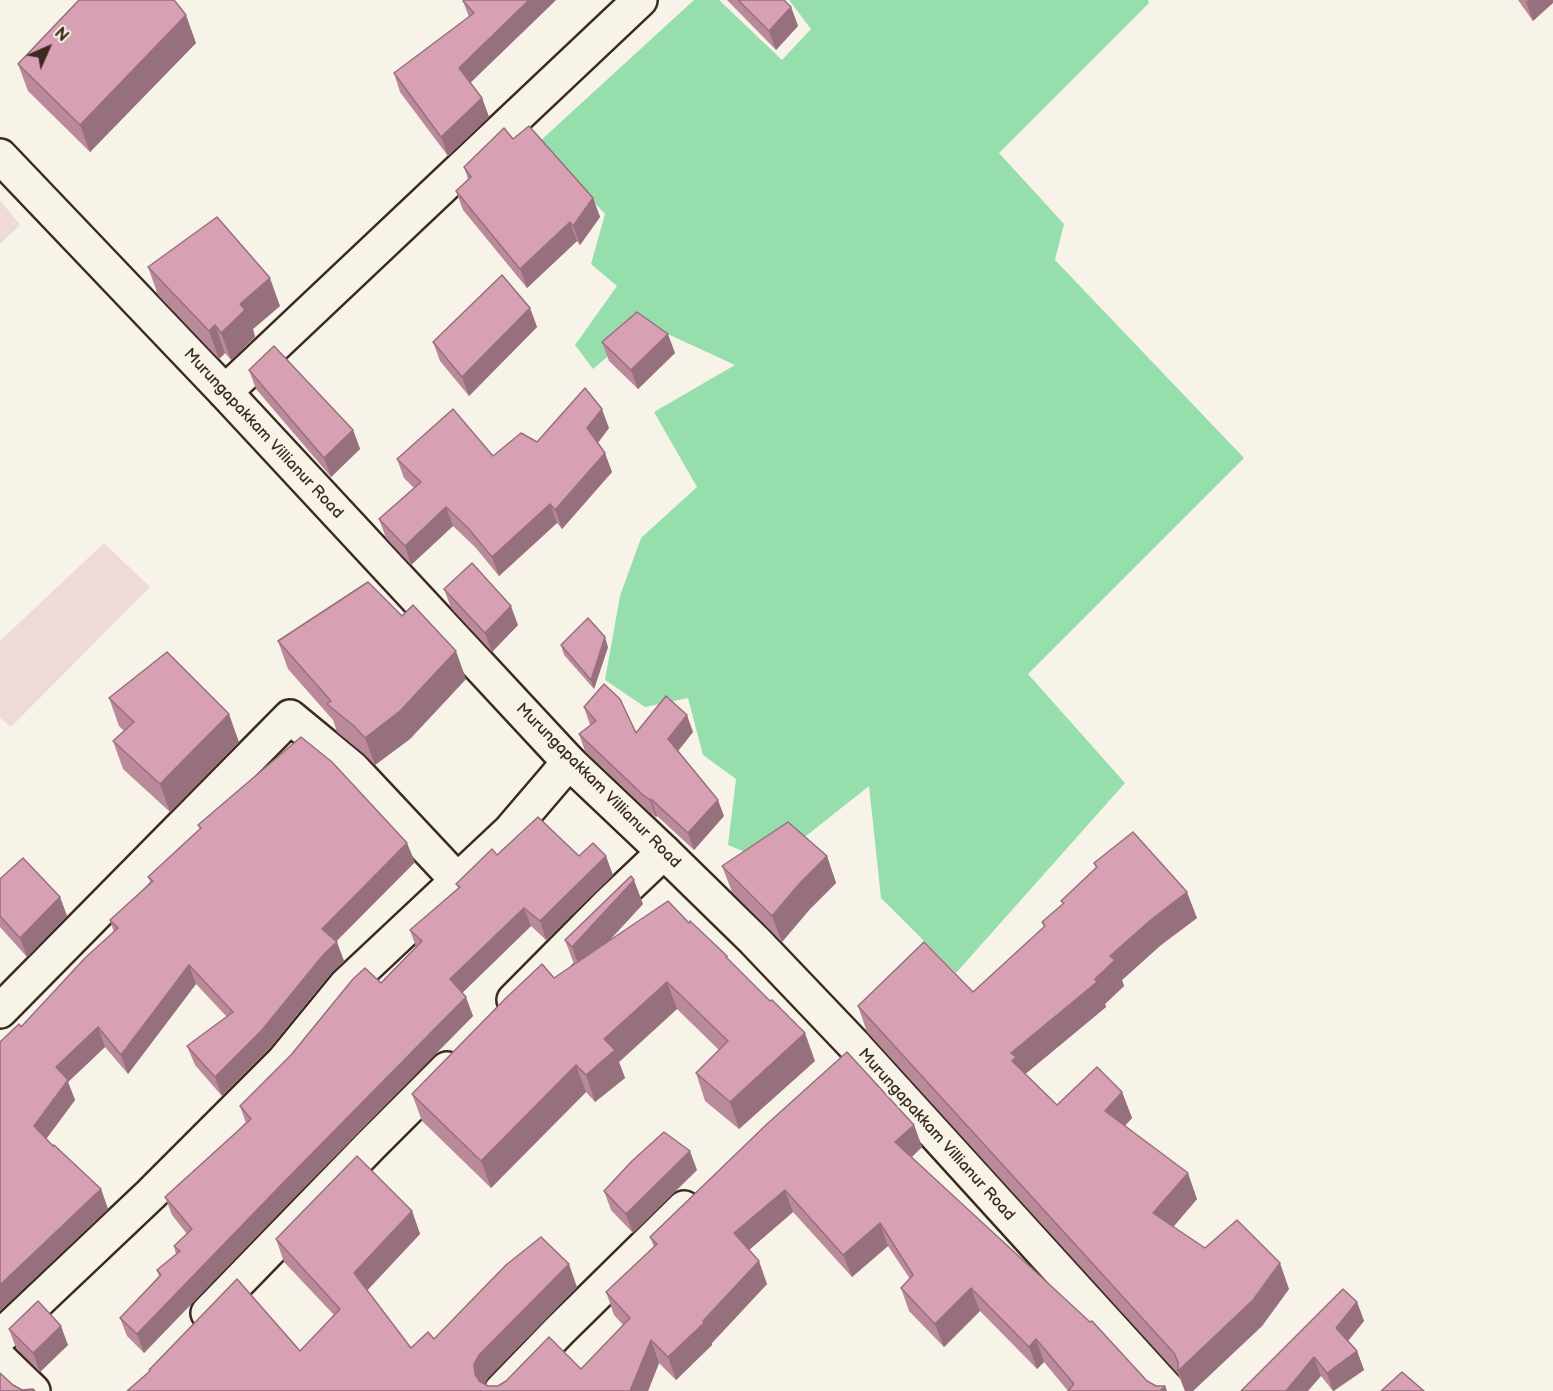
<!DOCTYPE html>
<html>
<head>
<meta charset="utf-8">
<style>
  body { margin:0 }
  #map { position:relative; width:1553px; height:1391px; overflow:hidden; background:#f7f3e8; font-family:"Balsamiq Sans",sans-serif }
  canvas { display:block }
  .north { position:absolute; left:18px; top:18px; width:60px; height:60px; -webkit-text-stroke:4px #f7f3e8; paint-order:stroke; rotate:45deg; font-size:16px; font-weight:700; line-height:24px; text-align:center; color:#3b2a1e }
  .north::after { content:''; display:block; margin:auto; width:21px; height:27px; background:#3b2a1e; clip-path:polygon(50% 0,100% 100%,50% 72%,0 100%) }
</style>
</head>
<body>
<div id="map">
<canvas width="1553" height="1391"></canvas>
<div class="north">N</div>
</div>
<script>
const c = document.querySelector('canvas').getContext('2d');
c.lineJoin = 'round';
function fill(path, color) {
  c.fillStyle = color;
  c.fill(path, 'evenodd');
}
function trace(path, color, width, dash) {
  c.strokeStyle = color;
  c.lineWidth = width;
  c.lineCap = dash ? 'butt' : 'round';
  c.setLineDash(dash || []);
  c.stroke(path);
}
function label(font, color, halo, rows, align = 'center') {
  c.font = font + ' "Balsamiq Sans",sans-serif';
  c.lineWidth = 5;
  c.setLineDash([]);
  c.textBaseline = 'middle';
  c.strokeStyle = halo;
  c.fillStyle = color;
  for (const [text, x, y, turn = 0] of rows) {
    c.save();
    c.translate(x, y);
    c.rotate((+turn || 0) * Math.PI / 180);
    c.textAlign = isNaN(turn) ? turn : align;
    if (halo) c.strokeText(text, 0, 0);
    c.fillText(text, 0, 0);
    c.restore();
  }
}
fill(new Path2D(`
  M0 200 20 225 0 244Z
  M104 543 150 587 11 727 0 718V641Z`), '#eedad8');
fill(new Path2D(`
  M694 0H719L782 60 811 29 789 0H1148L1149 3 999 153 1064 224 1055 260 1244 458 1028 674 1125 783 956 973 881 898 869 786 772 863 728 845 736 779 703 755 688 698 645 707 605 680 620 596 641 538 697 487 654 412 735 365 646 324 593 369 575 345 617 286 591 264 605 214 539 142Z`), '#96deac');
const minor = new Path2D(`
  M225 392 640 0
  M514 1000 607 906 664 852
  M0 1011 290 717 352 768 457 880
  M208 1313 370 1146 447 1069
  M0 1337 151 1194 283 1062 346 985 510 831 569 762
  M0 1359 33 1391
  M501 1391 559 1331 684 1208`);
const major = new Path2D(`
  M0 156 225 392 569 762 664 852 754 940 857 1048 1169 1391`);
trace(minor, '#3b2a1e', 38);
trace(major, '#3b2a1e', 38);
trace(minor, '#f7f3e8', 33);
trace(major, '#f7f3e8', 33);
fill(new Path2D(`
  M556 0 470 83 482 98 489 117 448 156 400 92 394 73 469 17 463 1Z
  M727 0H784L791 7 798 26 776 50Z
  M1518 0H1553L1533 21Z
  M196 43 90 152 28 91 18 64Z
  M513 139 593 198 600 217 580 245 577 241 527 288 463 210 456 191 468 179 464 167Z
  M148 267 280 306 253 329 255 337 231 360 225 353 219 359 158 295Z
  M530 308 537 327 469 396 440 361 433 342Z
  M602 342 675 353 638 389 609 361Z
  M249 370 353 430 360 449 331 477 256 389Z
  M609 428 598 443 612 472 562 529 557 523 499 576 475 547 453 526 411 565 386 538 379 519 414 488 404 478 397 459 493 456 537 442Z
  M444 589 518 625 492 652 451 608Z
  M278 641 466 679 410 739 375 765 364 754 337 732 333 720 288 669Z
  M561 645 608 647 594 689 564 655Z
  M109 698 239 742 170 812 123 769 113 741 124 731 119 726Z
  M584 707 636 733 693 732 678 751 724 816 694 850 657 816 656 817 649 812 585 751 579 734 590 725Z
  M198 825 415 862 336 942 344 961 331 973 269 1049 222 1096 195 1065 187 1046 227 1017 196 984 128 1074 105 1047 68 1082 75 1100 46 1139 101 1189 108 1209 0 1311V1042L21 1027 114 932 110 920 151 883 148 877 200 829Z
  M497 855 579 856 613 875 546 940 531 926 462 993 473 1016 288 1204 144 1353 127 1336 120 1318 159 1276 157 1270 176 1254 174 1246 187 1234 172 1215 165 1197 246 1123 240 1106 381 983 416 947 410 930 458 888 456 884Z
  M827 856 836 883 810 909 782 942 732 892 722 866Z
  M1094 863 1197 918 1161 945 1122 980 1124 986 1105 1004 1106 1007 1025 1074 1057 1105 1122 1092 1132 1118 1125 1125 1197 1199 1173 1227 1205 1248 1289 1289 1262 1326 1193 1391H1185L1178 1374 867 1032 858 1006 973 992 1044 927 1042 922 1063 905 1061 901 1096 868Z
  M0 879 60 897 67 916 27 957 0 927Z
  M643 904 610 940 689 923 727 956 728 959 815 1061 739 1129 705 1101 696 1073 719 1050 677 1009 619 1062 625 1078 595 1102 586 1092 491 1188 422 1121 412 1094 554 978 574 964 565 940Z
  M914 1125 922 1147 912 1157 1147 1381 1156 1386H1165L1167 1391H1068L1044 1362 1037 1369 980 1311 944 1347 909 1311 901 1288 910 1279 888 1246 852 1277 793 1212 749 1250 767 1284 712 1343V1345L676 1380 659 1363 648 1391H127L300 1351 334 1315 284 1262 276 1239 412 1211 420 1234 367 1290 411 1348 577 1287 488 1378 484 1384 488 1386H498L581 1369 623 1325 614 1315 606 1292 654 1247 650 1237Z
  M697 1170 633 1233 611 1210 604 1191Z
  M1357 1302 1364 1321 1348 1341 1357 1351 1364 1370 1334 1391H1333L1321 1376 1241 1391Z
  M9 1329 68 1345 40 1372 16 1348Z`), '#ba8a9a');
fill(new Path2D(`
  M529 0H556L466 87 459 68Z
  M1528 0H1553V3L1533 21 1526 2Z
  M791 7 798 26 776 50 769 31Z
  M186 15 196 43 90 152 80 125Z
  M482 98 489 117 448 156 441 137Z
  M593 198 600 217 580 245 573 226Z
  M570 222 577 241 527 288 520 269Z
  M270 278 280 306 253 329 255 337 231 360 221 333 240 304Z
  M530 308 537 327 469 396 462 377Z
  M215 325 225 353 219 359 209 331Z
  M668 334 675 353 638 389 631 370Z
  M602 409 609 428 594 447 587 428Z
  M353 430 360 449 331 477 324 458Z
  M605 453 612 472 562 529 555 510Z
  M550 504 557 523 499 576 492 557Z
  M446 507 453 526 411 565 405 546Z
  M511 606 518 625 492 652 485 633Z
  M605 637 608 647 594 689 591 680Z
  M456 651 466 679 410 739 375 765 365 738Z
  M229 714 239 742 170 812 160 784Z
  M687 715 693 732 674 756 668 739Z
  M651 799 657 816 656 817 650 800Z
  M718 800 724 816 694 850 688 833Z
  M407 843 415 862 329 948 322 929Z
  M606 856 613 875 546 940 540 921Z
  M827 856 836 883 810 909 782 942 772 916 800 883Z
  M634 880 643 904 581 971 572 947Z
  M1187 892 1197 918 1161 945 1122 980 1124 986 1105 1004 1106 1007 1023 1076 1012 1061 1011 1053 1095 979 1110 956 1152 919Z
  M60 897 67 916 27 957 20 938Z
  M524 908 531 926 457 998 450 979Z
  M337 942 344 961 331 973 269 1049 222 1096 215 1077 324 954Z
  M189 965 196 984 128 1074 121 1055Z
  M667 982 677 1009 619 1062 625 1078 595 1102 586 1075 604 1039Z
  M466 997 473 1016 288 1204 144 1353 137 1334 281 1185Z
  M98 1027 105 1047 68 1082 75 1100 41 1146 34 1126 56 1067Z
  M805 1033 815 1061 739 1129 730 1102Z
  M576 1065 586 1092 491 1188 481 1161Z
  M1122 1092 1132 1118 1115 1137 1105 1111Z
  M914 1125 922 1147 904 1164 895 1142Z
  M690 1151 697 1170 633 1233 626 1214Z
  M1188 1173 1197 1199 1163 1239 1153 1213Z
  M101 1189 108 1209 0 1311V1285Z
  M785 1190 793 1212 742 1256 734 1233Z
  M412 1211 420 1234 362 1296 354 1273Z
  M880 1223 888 1246 852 1277 843 1255Z
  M759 1261 767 1284 712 1343V1345L676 1380 668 1357Z
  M1280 1263 1289 1289 1262 1326 1193 1391H1185L1178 1371Z
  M569 1264 577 1287 488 1378 483 1387 475 1374 474 1364 479 1355Z
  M971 1288 980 1311 944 1347 935 1324Z
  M1357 1302 1364 1321 1343 1347 1336 1328Z
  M61 1326 68 1345 40 1372 33 1353Z
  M1036 1339 1044 1362 1037 1369 1029 1347Z
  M651 1340 659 1363 648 1391H630Z
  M1357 1351 1364 1370 1333 1391 1327 1373Z
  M1314 1357 1321 1376 1308 1391H1286Z
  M1165 1386 1167 1391H1160Z`), '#97707d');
const building = new Path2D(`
  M79 0H174L186 15 80 125 18 64Z
  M465 0H529L459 68 482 98 441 137 394 73 474 13 463 1Z
  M738 0H784L791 7 769 31Z
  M529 126 593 198 573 226 570 222 520 269 456 191 471 177 464 167 504 128 513 139Z
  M217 217 270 278 240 304 245 310 221 333 215 325 209 331 148 267Z
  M502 275 530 308 462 377 433 342Z
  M637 312 668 334 631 370 602 342Z
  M274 346 353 430 324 458 249 370Z
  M585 388 602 409 587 428 605 453 555 510 550 504 492 557 468 528 446 507 405 546 379 519 421 482 397 459 453 409 493 456 521 433 537 442Z
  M472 563 511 606 485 633 444 589Z
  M368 582 402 616 413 605 456 651 400 711 365 738 354 726 327 704 331 701 278 641Z
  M588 618 605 637 591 680 561 645Z
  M167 652 229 714 160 784 113 741 134 722 109 698Z
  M604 684 620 699 636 733 666 696 687 715 668 739 718 800 688 833 651 799 650 800 643 795 579 734 596 721 584 707Z
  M301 737 332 762 407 843 322 929 337 942 324 954 262 1030 215 1077 187 1046 233 1012 189 965 121 1055 98 1027 56 1067 68 1080 34 1126 53 1146 54 1145 101 1189 0 1285V1042L19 1024 21 1027 85 958 118 928 110 920 153 881 148 877 201 828 198 825Z
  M538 817 579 856 593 843 606 856 540 921 524 908 450 979 466 997 281 1185 137 1334 120 1318 161 1275 157 1270 180 1251 174 1246 192 1229 165 1197 251 1119 240 1106 291 1055 353 979 365 968 381 983 422 941 410 930 460 887 456 884 492 849 497 855Z
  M788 822 827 856 800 883 772 916 722 866Z
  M1133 832 1187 892 1152 919 1110 956 1115 960 1095 979 1097 982 1011 1053 1016 1057 1012 1061 1057 1105 1097 1067 1122 1092 1105 1111 1188 1173 1153 1213 1205 1248 1237 1220 1280 1263 1253 1300 1178 1371V1362L1174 1353 858 1006 924 942 973 992 1045 926 1042 922 1064 903 1061 901 1097 867 1094 863Z
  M23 858 60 897 20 938 0 916V879Z
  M631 876 634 880 572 947 565 940Z
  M668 901 689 923 690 921 727 956 726 957 770 1001 772 1000 805 1033 730 1102 696 1073 728 1041 667 982 604 1039 615 1050 586 1075 576 1065 481 1161 412 1094 506 998 542 964 554 978Z
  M847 1052 914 1125 895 1142 1090 1322 1092 1321 1147 1381 1156 1386H1165L1160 1391H1068L1074 1384 1036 1339 1029 1347 971 1288 935 1324 901 1288 913 1275 880 1223 843 1255 785 1190 734 1233 759 1261 703 1321 704 1323 668 1357 651 1340 630 1391H127L150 1371 149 1370 237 1279 300 1351 340 1309 276 1239 357 1156 412 1211 354 1273 411 1348 428 1332 434 1339 506 1265 541 1237 569 1264 479 1355 474 1364 475 1374 479 1381 488 1386H498L506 1381 549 1337 581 1369 630 1318 606 1292 657 1244 650 1237 767 1124Z
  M664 1132 690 1151 626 1214 604 1191 632 1161Z
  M1343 1289 1357 1302 1336 1328 1357 1351 1327 1373 1314 1357 1286 1391H1241Z
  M38 1301 61 1326 33 1353 9 1329Z
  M1402 1372 1424 1391H1381Z
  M0 1373 13 1385 22 1390 33 1389 35 1391H0Z`);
fill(building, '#d8a0b3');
trace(building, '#97707d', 1.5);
label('16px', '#3b2a1e', '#f7f3e8', [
  ["Murungapakkam Villianur Road",263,434,47],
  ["Murungapakkam Villianur Road",598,786,45],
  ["Murungapakkam Villianur Road",936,1135,48]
]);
</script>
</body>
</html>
